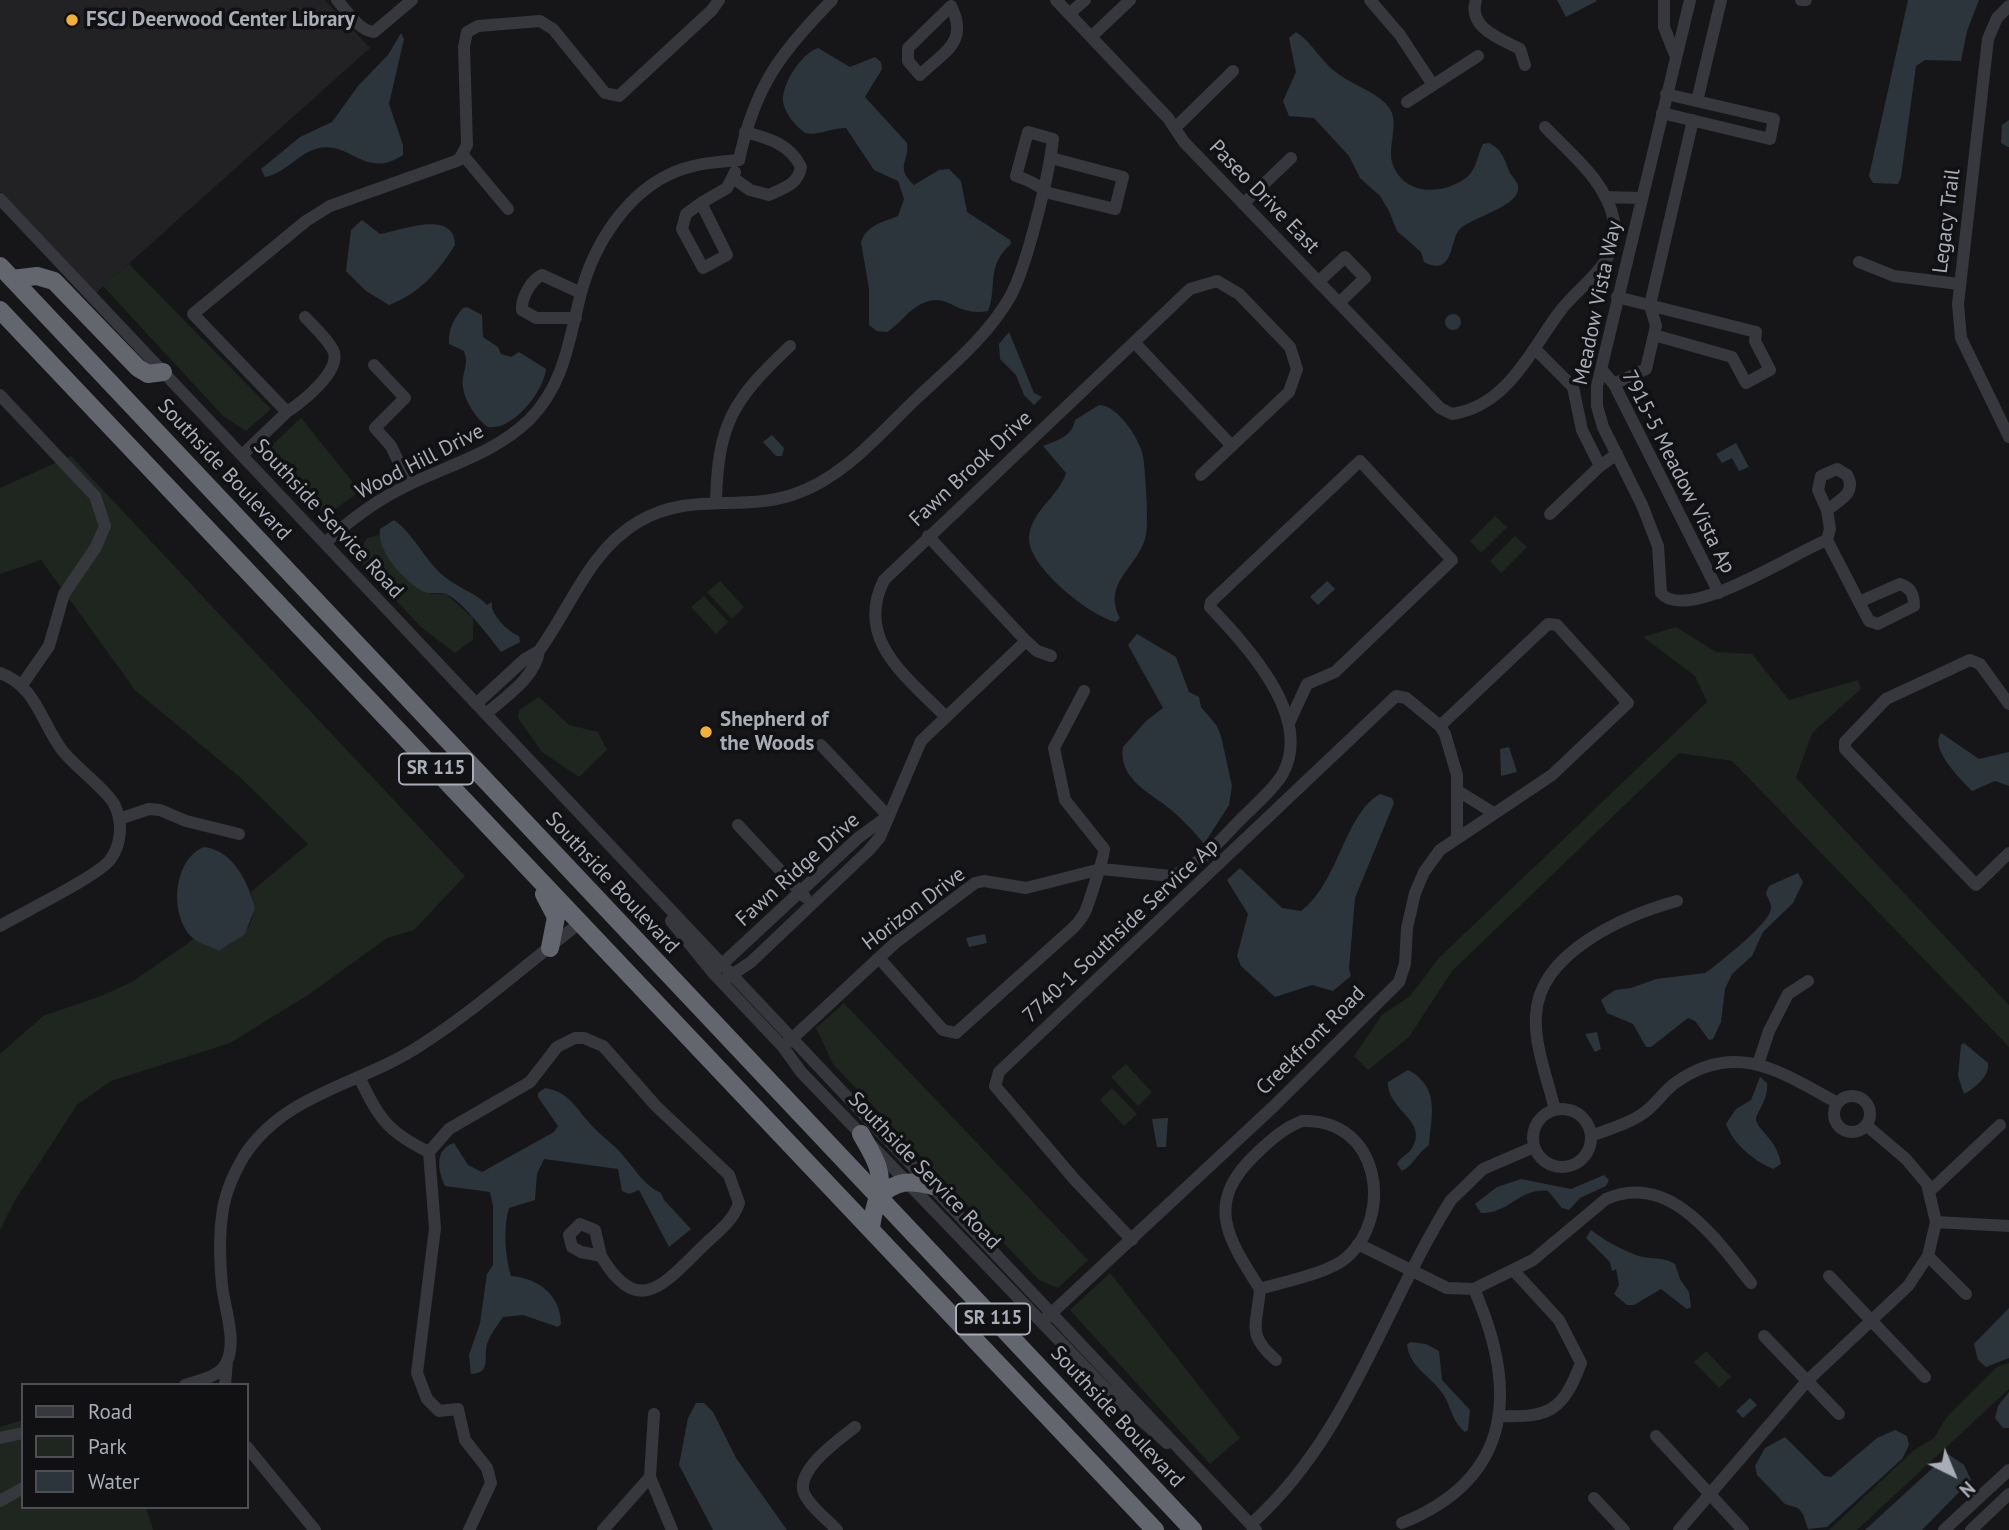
<!DOCTYPE html>
<html>
<head>
<meta charset="utf-8">
<style>
  body { margin:0 }
  #map { position:relative; width:2009px; height:1530px; overflow:hidden; background:#161618; font-family:"PT Sans",sans-serif }
  canvas { display:block }
  .legend { position:absolute; left:21px; top:1383px; width:228px; height:126px; box-sizing:border-box; background:#111113; border:2px solid #4d4f55; margin:0; padding:9px 12px; list-style:none; font-size:21px; color:#a8adb8 }
  .legend li { display:flex; align-items:center; gap:14px; height:35px }
  .legend b { width:35px; border:2px solid #4d4f55 }
  .north { position:absolute; left:1918px; top:1439px; width:70px; height:70px; -webkit-text-stroke:5px #111113; paint-order:stroke; rotate:137deg; font-size:19px; font-weight:700; line-height:28px; text-align:center; color:#a8adb8 }
  .north::after { content:''; display:block; margin:auto; width:24px; height:32px; background:#a8adb8; clip-path:polygon(50% 0,100% 100%,50% 72%,0 100%) }
</style>
</head>
<body>
<div id="map">
<canvas width="2009" height="1530"></canvas>
<ul class="legend">
<li><b style="height:9px;background:#37383d"></b>Road</li>
<li><b style="height:19px;background:#1e261f"></b>Park</li>
<li><b style="height:19px;background:#2c353c"></b>Water</li>
</ul>
<div class="north">N</div>
</div>
<script>
const c = document.querySelector('canvas').getContext('2d');
c.lineJoin = 'round';
function fill(path, color) {
  c.fillStyle = color;
  c.fill(path, 'evenodd');
}
function trace(path, color, width, dash) {
  c.strokeStyle = color;
  c.lineWidth = width;
  c.lineCap = dash ? 'butt' : 'round';
  c.setLineDash(dash || []);
  c.stroke(path);
}
function label(font, color, halo, rows, align = 'center') {
  c.font = font + ' "PT Sans",sans-serif';
  c.lineWidth = 7;
  c.setLineDash([]);
  c.textBaseline = 'middle';
  c.strokeStyle = halo;
  c.fillStyle = color;
  for (const [text, x, y, turn = 0] of rows) {
    c.save();
    c.translate(x, y);
    c.rotate((+turn || 0) * Math.PI / 180);
    c.textAlign = isNaN(turn) ? turn : align;
    if (halo) c.strokeText(text, 0, 0);
    c.fillText(text, 0, 0);
    c.restore();
  }
}
fill(new Path2D(`
  M0 0H325L370 48 96 293 0 191Z`), '#222225');
fill(new Path2D(`
  M129 264 271 409 246 431 223 416 103 286Z
  M301 418 360 491 330 513 314 507 268 449Z
  M71 456 465 876 414 930 387 938 308 995 230 1043 111 1081 77 1105 14 1202 0 1230V1054L43 1016 101 996 132 982 194 939 219 951C245 934 259 926 251 892L308 844 242 779 135 690 41 560 0 574V488Z
  M1495 516 1507 527 1481 553 1470 541Z
  M379 535 382 544 430 594H446L473 618V640L455 653 421 627 356 558 367 538Z
  M1515 536 1527 547 1501 573 1490 561Z
  M720 581 744 607 732 619 707 592Z
  M704 596 728 622 716 634 691 607Z
  M1676 627 1716 652 1752 654 1789 700 1858 680 1861 689 1812 733 1796 778 2009 1005V1047L1732 761 1679 753 1452 971 1409 1037 1368 1070 1354 1056 1382 1015 1410 996 1439 958 1707 702 1695 676 1643 637Z
  M539 697 569 725 598 732 607 750 579 777 542 752 518 718 519 710Z
  M844 1003 1088 1260 1058 1288 1039 1280 833 1064 816 1028Z
  M1126 1064 1152 1092 1138 1106 1111 1077Z
  M1112 1088 1137 1114 1124 1126 1100 1100Z
  M1110 1273 1240 1438 1210 1464 1070 1310Z
  M1706 1351 1731 1377 1719 1388 1694 1362Z
  M2009 1363V1389L1857 1530H1829L1914 1450 1934 1438 1946 1418 1997 1367Z
  M23 1420V1507H146L153 1530H0V1427Z`), '#1e261f');
fill(new Path2D(`
  M1557 0H1596L1597 1 1566 17Z
  M1908 0H1979L1967 31 1961 61 1925 60 1916 66 1901 177 1898 184 1873 183 1869 176Z
  M1296 32C1312 42 1321 62 1337 73 1352 85 1380 93 1390 109 1399 123 1388 146 1392 162 1402 196 1443 196 1467 177 1477 169 1477 155 1483 144L1489 143C1503 150 1504 159 1510 173 1512 176 1518 183 1518 186 1522 206 1472 217 1460 229 1449 239 1455 278 1424 262L1421 252 1397 231 1389 211 1380 196 1360 178 1349 156 1314 118 1289 116 1283 101 1296 72 1289 38Z
  M401 33 404 39 389 104 403 145V155C365 180 352 142 319 148 299 152 285 174 265 177L261 169 300 137 332 122 358 86 388 55Z
  M818 48 850 67 875 57 881 62 882 69 865 97 907 143C910 161 894 167 914 185L939 170 949 169 961 181 967 212 1010 240 1011 244C985 267 998 285 988 311 954 317 948 290 921 304 907 311 900 324 887 332L877 331 869 325V289L861 242C867 225 883 222 898 216L904 199 898 181 874 170 846 128C831 128 818 136 805 133 796 126 784 113 783 101 782 83 802 53 818 48Z
  M2009 120V147H2008L2001 143 2002 125Z
  M362 220 380 234C399 231 455 208 455 245 439 271 419 294 389 305L366 291 346 271 351 230Z
  M467 307 482 315 483 337 498 347 501 354 511 357 519 352 546 369C544 391 513 431 488 427 475 418 460 395 463 378 465 366 468 363 464 351L449 344C448 330 454 318 463 308Z
  M1445 322a8 8 0 1 1 16 0a8 8 0 1 1-16 0Z
  M1009 332 1034 393 1042 397 1034 405 1024 395 1016 375 1000 359 999 344Z
  M1099 405C1118 405 1140 440 1143 456 1145 467 1149 522 1146 535 1140 566 1101 582 1120 618L1116 622C1090 616 1028 567 1029 538 1030 512 1060 495 1066 473L1043 446C1056 440 1072 438 1075 420Z
  M772 435 784 448 782 456H776L763 442Z
  M1736 443 1749 467 1739 471 1732 458 1722 463 1716 454Z
  M394 520C415 535 424 560 445 577 458 588 476 593 487 605L492 602C489 613 508 632 519 636L520 642 501 652C491 639 462 600 446 594 438 591 429 596 420 590 403 579 376 550 380 529Z
  M1327 581 1335 589 1318 605 1310 597Z
  M1137 634 1176 657 1189 692 1199 697 1201 707 1217 726 1221 736 1232 786 1229 805 1204 844C1194 831 1178 815 1165 805 1146 791 1118 776 1123 747L1146 721 1163 708 1128 645Z
  M1941 733 1979 759 2009 752V786L1995 781 1972 791C1960 779 1929 748 1941 733Z
  M1509 747 1517 772 1501 776 1500 749Z
  M1380 794 1392 798 1394 803 1355 898 1349 969 1351 976 1333 991 1312 985 1275 997 1241 966 1237 956 1248 914 1227 880 1240 868 1282 908 1301 911C1338 884 1345 813 1380 794Z
  M204 847C233 850 248 882 255 908L245 934 219 951C212 947 200 944 194 939 168 917 173 859 204 847Z
  M1798 873 1803 882 1793 903 1763 932 1752 956 1732 974 1725 989 1721 1022 1713 1039 1709 1040 1695 1021 1688 1018 1651 1047H1646L1633 1024 1607 1013 1601 1000 1615 990 1631 988 1656 979 1705 973 1711 969C1724 958 1768 925 1771 909 1772 903 1767 898 1766 893L1769 886Z
  M985 934 987 943 969 947 966 938Z
  M1597 1032 1601 1049 1595 1052 1585 1034Z
  M1964 1043 1988 1063C1990 1076 1975 1088 1964 1094L1958 1076 1961 1045Z
  M1408 1070C1441 1087 1431 1118 1429 1145 1417 1153 1415 1164 1402 1171L1397 1164C1400 1157 1408 1155 1412 1148 1429 1121 1387 1110 1388 1082Z
  M1760 1077 1767 1083C1769 1100 1755 1114 1756 1120 1759 1132 1777 1139 1781 1164L1773 1169C1753 1160 1734 1145 1726 1124L1736 1109 1751 1100Z
  M545 1088C571 1092 577 1111 594 1128 604 1138 617 1147 626 1159 636 1171 646 1187 661 1193L664 1200 691 1229 669 1247 639 1190 629 1194 622 1191 618 1169 544 1159 537 1174 535 1200 509 1208C503 1228 505 1256 511 1276 538 1278 561 1295 561 1324L558 1327 523 1315 503 1317C497 1326 487 1338 486 1349 485 1362 489 1373 471 1374L469 1355 480 1323 487 1274 493 1265V1206L490 1192 445 1186C438 1171 434 1149 454 1143L468 1165 482 1172 554 1132 558 1126 538 1097V1093Z
  M1168 1118 1166 1147H1157L1152 1119Z
  M1604 1175 1609 1180 1606 1186 1580 1198 1569 1210 1562 1208 1548 1191C1521 1187 1507 1215 1481 1213L1475 1204 1497 1187 1521 1179 1571 1189Z
  M1591 1230C1604 1240 1620 1249 1636 1255 1649 1260 1663 1256 1675 1264L1680 1279 1689 1292 1691 1307 1687 1309 1661 1289 1634 1305H1627L1614 1294 1619 1285 1616 1269 1612 1271 1610 1262 1586 1238Z
  M2009 1308V1358L1986 1367 1978 1360 1974 1344Z
  M1410 1342 1426 1344 1439 1351 1442 1380 1470 1410 1468 1430 1465 1432C1451 1420 1452 1408 1443 1394 1431 1376 1410 1368 1407 1345Z
  M2009 1392V1428H2003L1995 1418 1998 1406Z
  M1750 1398 1757 1405 1743 1418 1736 1411Z
  M696 1403H704L713 1412 736 1458 787 1530H713L679 1465 688 1418Z
  M1895 1430 1907 1436 1909 1445 1902 1459 1827 1527 1808 1529 1803 1514 1798 1508 1785 1504 1757 1475 1755 1466 1765 1448 1785 1437 1824 1476 1831 1477 1877 1438Z
  M1948 1454 1964 1465 1971 1480 1922 1530H1865Z`), '#2c353c');
trace(new Path2D(`
  M337 0C347 11 359 31 374 32L412 0
  M1056 0 1168 118 1184 142 1440 408 1452 414C1508 406 1531 349 1561 310 1582 283 1622 261 1614 221 1607 182 1571 154 1545 127
  M1370 0 1400 35 1433 85
  M1476 0C1467 28 1501 39 1520 49L1525 65
  M1664 0V27L1676 57
  M1690 0 1597 386V406L1603 427 1642 505 1658 546 1661 593C1687 624 1795 552 1827 540
  M1801 0H1806
  M951 6C969 42 945 51 920 75L908 61V48Z
  M2009 6 1997 18 1988 39 1958 304 1961 338 2009 437
  M1069 14 1085 0
  M1091 37 1130 0
  M1697 101 1721 0
  M1407 102 1478 56
  M1662 113 1770 139 1774 119 1666 94
  M1175 128 1233 71
  M463 155 508 209
  M733 178 750 190 769 195C783 188 798 185 801 167 790 144 768 138 745 132
  M1605 197 1641 198
  M0 199 1256 1530
  M701 203 727 255 703 268 682 229 686 214Z
  M701 203 727 188 735 172
  M1243 204 1291 158
  M1859 262 1894 276 1959 284
  M1318 282 1345 257 1365 278 1339 303
  M1617 297 1756 332 1755 341 1770 370 1746 383 1732 357 1654 335
  M576 318H536L522 310C521 298 531 280 542 275L581 293
  M1134 342 1232 446
  M1536 350 1573 387 1582 430 1600 466
  M374 365 405 398 375 428 391 446 409 484
  M1601 369 1614 384 1719 593
  M1614 384 1646 369 1656 326 1650 305 1693 120
  M0 395 95 496 105 526 96 547 64 594 49 646 22 685
  M287 412C302 402 343 370 333 350 327 338 314 327 305 317
  M242 455 287 412 193 314 306 221 330 206 459 160 467 145 464 47 467 32 478 26 540 21 553 29 605 93 619 96 712 10 719 0
  M1837 469 1847 475C1857 493 1840 500 1827 510L1818 490 1821 476Z
  M716 501C718 422 734 399 790 346
  M1827 510 1830 529 1827 540 1859 602
  M1550 514 1600 466 1617 454
  M928 536 1026 641 1037 651 1051 656
  M325 543C350 520 376 500 408 485 449 465 495 453 529 420 565 384 569 339 581 293 594 244 627 191 677 171 697 163 718 162 739 160 755 86 780 53 832 0
  M1900 584C1911 588 1914 594 1914 606L1878 624 1869 621 1859 602Z
  M0 673C36 686 41 722 62 750 75 767 106 789 114 804 123 821 122 844 110 860 96 877 24 912 0 926
  M476 704 525 659 539 651C571 607 589 551 638 522 690 491 739 512 792 495 843 479 880 433 917 398 950 367 987 337 1010 297 1027 266 1049 175 1053 139L1028 132 1016 176C1029 180 1038 185 1049 193L1115 209 1123 177 1051 158
  M2009 704 1980 664 1970 660 1886 699 1845 742V749L1976 885 2009 853
  M486 714C505 697 535 678 539 651
  M945 716C907 677 854 640 884 580L1190 289 1217 281 1239 294 1290 347 1297 369 1289 392 1201 475
  M821 745 888 816
  M1458 791 1492 812
  M119 819 149 809 160 810 186 821 239 834
  M738 825 805 897
  M671 921 713 973 783 1047 801 1072 1106 1389 1167 1443
  M879 958 943 1030 956 1033 1073 928C1077 924 1081 919 1084 914 1087 909 1105 854 1104 849L1065 800 1054 748 1084 691
  M719 967 858 838 888 816
  M727 978 751 962 869 850 880 837 921 741 1026 641
  M783 1047 895 943 975 883 984 881 1026 888 1101 869 1171 876C1200 866 1221 839 1242 818 1255 805 1272 791 1282 775 1315 718 1246 645 1210 607L1211 602 1360 461 1452 560 1335 672 1307 684 1289 723
  M1758 1064 1769 1031 1788 994 1808 981
  M359 1077C379 1118 387 1132 429 1152
  M1834 1114a18 18 0 1 1 36 0a18 18 0 1 1-36 0Z
  M1533 1138a29 29 0 1 1 58 0a29 29 0 1 1-58 0Z
  M1555 1110C1548 1080 1534 1046 1536 1015 1539 952 1626 915 1677 901
  M1302 1121C1381 1118 1394 1217 1346 1258 1329 1273 1283 1282 1260 1289 1226 1236 1204 1202 1258 1152 1272 1139 1284 1128 1302 1121Z
  M1591 1136C1609 1129 1629 1124 1645 1112 1656 1104 1664 1091 1675 1083 1737 1039 1782 1073 1838 1103
  M1930 1191 2000 1125
  M1936 1222 2009 1226
  M1132 1240 1075 1180 995 1086 999 1072 1396 696 1406 698 1440 726 1445 734 1457 775V836
  M1358 1244 1447 1288 1474 1289 1533 1260 1606 1199C1670 1171 1716 1239 1751 1283
  M1928 1256 1966 1294
  M1829 1276 1925 1377
  M1260 1289C1257 1326 1246 1334 1276 1360
  M1042 1322 1273 1107 1399 982 1405 964 1407 928 1415 893 1424 872 1440 850 1552 775 1628 703 1557 625 1548 624 1440 726
  M1764 1336 1839 1414
  M185 1385C197 1381 214 1378 223 1368 240 1347 224 1308 222 1285 220 1263 219 1238 222 1216 224 1196 234 1173 244 1156 286 1092 361 1085 421 1045 478 1008 528 963 581 922
  M225 1385 227 1361
  M654 1414 650 1477 672 1530
  M1501 1416C1550 1418 1563 1410 1581 1363L1559 1320 1514 1271
  M1656 1436 1743 1530
  M0 1438 23 1433
  M247 1447 315 1530
  M1594 1498 1624 1530
  M0 1501 23 1488
  M1402 1523C1514 1478 1518 1389 1474 1289
  M1251 1524C1349 1437 1383 1308 1451 1200L1483 1169 1534 1147
  M469 1530 491 1483 487 1468 465 1440 458 1409 439 1411 427 1399 417 1373 435 1228 429 1152 449 1129 530 1082 557 1047 575 1038H584L603 1046 656 1106 729 1175 739 1203C733 1222 715 1234 701 1248 663 1285 638 1318 601 1256L581 1252 572 1247 569 1235 580 1224 595 1230 601 1256
  M603 1530 650 1477
  M837 1530C827 1519 810 1507 804 1493 795 1470 840 1439 855 1427
  M1679 1530 1807 1381 1908 1286 1928 1256 1936 1222 1927 1184 1906 1159 1866 1125
  M1944 1530 2009 1470
  M1971 1530 2009 1494`), '#37383d', 12);
trace(new Path2D(`
  M0 266 1193 1530
  M12 279 37 276 54 281 138 368 148 374 163 372
  M0 310 1155 1530
  M544 894 556 917 550 948
  M861 1134C873 1155 885 1172 878 1196 875 1208 872 1216 871 1229
  M878 1197C897 1180 909 1180 933 1186`), '#63666e', 18);
for (const [x, y, r, color] of [
  [72,20,7,"#f2b134"],
  [706,732,7,"#f2b134"]
]) {
  const dot = new Path2D();
  dot.arc(x, y, r, 0, 2 * Math.PI);
  c.fillStyle = color;
  c.fill(dot);
  trace(dot, '#111113', 2.5);
}
for (const [x, y, w] of [
  [436,769,74],
  [993,1319,74]
]) {
  const box = new Path2D();
  box.roundRect(x - w / 2, y - 15.5, w, 31, 5);
  c.fillStyle = '#111113';
  c.fill(box);
  trace(box, '#a8adb8', 2);
}
label('bold 19px', '#a8adb8', null, [
  ["SR 115",436,769],
  ["SR 115",993,1319]
]);
label('bold 21px', '#a8adb8', '#111113', [
  ["FSCJ Deerwood Center Library",86,20],
  ["Shepherd of",720,720],
  ["the Woods",720,744]
], 'left');
label('21px', '#a8adb8', '#111113', [
  ["Paseo Drive East",1264,197,46],
  ["Legacy Trail",1947,221,-83],
  ["Meadow Vista Way",1598,303,-78],
  ["Wood Hill Drive",420,462,-27],
  ["Fawn Brook Drive",971,469,-43],
  ["Southside Boulevard",224,470,47],
  ["7915-5 Meadow Vista Ap",1678,472,63],
  ["Southside Service Road",328,519,47],
  ["Fawn Ridge Drive",798,870,-42],
  ["Southside Boulevard",612,883,47],
  ["Horizon Drive",914,909,-37],
  ["7740-1 Southside Service Ap",1121,931,-43],
  ["Creekfront Road",1311,1041,-45],
  ["Southside Service Road",924,1171,46],
  ["Southside Boulevard",1117,1417,47]
]);
</script>
</body>
</html>
